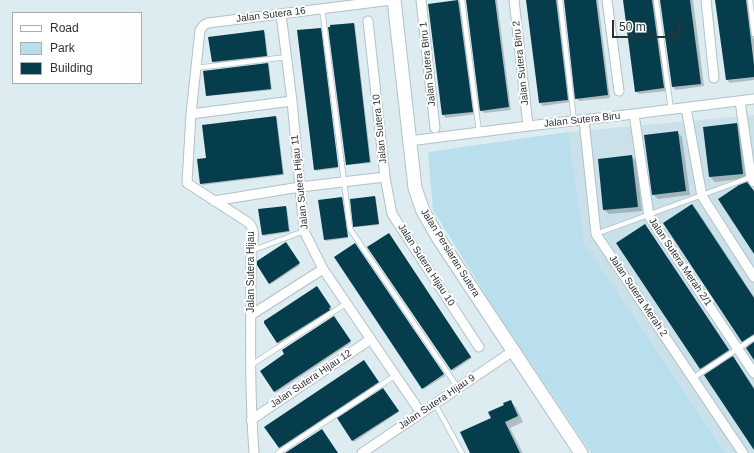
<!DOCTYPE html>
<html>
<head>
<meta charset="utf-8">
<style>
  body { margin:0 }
  #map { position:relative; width:754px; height:453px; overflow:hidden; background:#ddecf1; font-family:Helvetica,sans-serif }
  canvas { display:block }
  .legend { position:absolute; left:12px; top:12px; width:130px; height:72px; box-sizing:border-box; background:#fff; border:1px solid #abadae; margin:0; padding:5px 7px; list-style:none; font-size:12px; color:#2d3234 }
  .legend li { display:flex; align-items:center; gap:8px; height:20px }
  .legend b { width:20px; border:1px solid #abadae }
  .scale { position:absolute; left:612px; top:20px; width:68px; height:18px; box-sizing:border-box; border:2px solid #2d3234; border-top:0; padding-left:5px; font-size:12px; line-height:14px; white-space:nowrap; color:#2d3234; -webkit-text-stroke:3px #fff; paint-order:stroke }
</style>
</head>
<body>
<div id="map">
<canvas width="754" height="453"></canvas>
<ul class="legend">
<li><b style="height:5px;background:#fff"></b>Road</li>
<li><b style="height:11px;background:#b9dfed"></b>Park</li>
<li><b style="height:11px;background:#053d4c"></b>Building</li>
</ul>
<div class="scale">50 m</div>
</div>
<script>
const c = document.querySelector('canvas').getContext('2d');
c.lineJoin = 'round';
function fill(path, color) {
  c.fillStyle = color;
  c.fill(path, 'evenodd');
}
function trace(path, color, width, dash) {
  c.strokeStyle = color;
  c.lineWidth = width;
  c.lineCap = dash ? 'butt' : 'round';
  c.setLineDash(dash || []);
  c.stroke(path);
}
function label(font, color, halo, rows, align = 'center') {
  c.font = font + ' Helvetica,sans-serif';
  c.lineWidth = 4;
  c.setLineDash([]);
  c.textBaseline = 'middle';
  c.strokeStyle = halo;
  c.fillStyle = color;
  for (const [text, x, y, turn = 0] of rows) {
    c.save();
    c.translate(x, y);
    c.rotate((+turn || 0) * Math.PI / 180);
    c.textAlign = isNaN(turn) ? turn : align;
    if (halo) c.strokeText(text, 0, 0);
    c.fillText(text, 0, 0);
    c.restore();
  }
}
fill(new Path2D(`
  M754 115V453H726L585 245 568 132Z`), '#cae1e9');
fill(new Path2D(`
  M568 132 585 245 726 453H591L492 305 433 210 428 152Z`), '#b9dfed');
fill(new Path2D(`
  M471 0H497L511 110 484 113 481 110Z
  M527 0H561L570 102 543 106 540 103Z
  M565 0H598L610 98 579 101 576 98Z
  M624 0H657L667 91 639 94 636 91Z
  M661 0H693L704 86 676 90 673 87Z
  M716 0H752L749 4 753 39 754 38V80L730 83 727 80Z
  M458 2 461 5 475 114 446 118 443 115Z
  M354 24 355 25 371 163 348 165 347 164Z
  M320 29 322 30 338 168 316 171 315 169Z
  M264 32 265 33 268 57 214 63 213 62Z
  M268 64 269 65 272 90 208 96 207 95Z
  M276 117 277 119 284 175 202 185 201 183 207 159Z
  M737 124 742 129 748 178 715 182 710 177Z
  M677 132 682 137 690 195 658 199 653 194Z
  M632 157 636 161 642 211 609 214 604 210Z
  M375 197 376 198 379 225 356 227 354 226Z
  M342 198 343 199 348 238 326 241 325 239Z
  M692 206 697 210 754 297V359L749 347 742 341Z
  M286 207 287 208 290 232 264 236 263 235Z
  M644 225 649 230 733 355 731 356 737 363 754 388V448L720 364 706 373 701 368Z
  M390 236 472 358 453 371 451 370Z
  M287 244 300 265 271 284 270 283Z
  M356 246 445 376 424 389 423 388Z
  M318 288 332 309 330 310V311L279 344 265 323Z
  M335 318 351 343 276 393 275 391Z
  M365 363 379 384 281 449 279 448Z
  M384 391 399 412 354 442 339 419Z
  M510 401 516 407 523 422 510 428 523 453H471L492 419Z`), '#0003');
fill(new Path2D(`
  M458 0 473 112 442 115 428 4Z
  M466 0H495L509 107 480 111Z
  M526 0H556L568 100 539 103Z
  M564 0H596L608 95 575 99Z
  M623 0H652L664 88 635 92Z
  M660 0H690L701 84 672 87Z
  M715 0H746L754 65V77L726 80Z
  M354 23 370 162 346 165 328 27H330V25Z
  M321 28 338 165V167L314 170 297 30Z
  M264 30 267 56 212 62 208 37Z
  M268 63 271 89 206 96 203 71Z
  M276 116 283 174 200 184 197 159 206 158 202 125Z
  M737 123 743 174 709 177 703 127Z
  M678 131 686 191 652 195 644 135Z
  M632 155 638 207 603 210 598 159Z
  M747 182 754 191V254L718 199 739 185Z
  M375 196 379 224 353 227 350 199Z
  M342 197 348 237 324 240 318 200Z
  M692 204 754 298V334L742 342 663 223Z
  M286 206 289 231 262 235 258 209Z
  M645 224 729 350 700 369 616 243Z
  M389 233 471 357 451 370 367 247Z
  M286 242 300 263 269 284 257 265V261Z
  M355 243 444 374 422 389 334 257Z
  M317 286 331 307 329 308 330 310 277 343 264 323V321Z
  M334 316 351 341 274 392 260 371 284 354 282 350Z
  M754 342V360L746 348Z
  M733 356 754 389V450L704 375Z
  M364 360 379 382 279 448 264 427Z
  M383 388 399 411 352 441 337 418Z
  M511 400 518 416 505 422 520 453H470L460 432 491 418 488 412 504 405 503 403Z
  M322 429 338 453H285Z`), '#053d4c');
const lane = new Path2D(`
  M462 0 479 132
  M560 0 574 121
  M656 0 671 110
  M750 0 754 34
  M322 8 350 229 458 388
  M196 68 287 57
  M596 234 751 177
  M251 251 304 231
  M251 365 347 303
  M693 378 754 338
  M435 404 462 453
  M278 453 396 375`);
const street = new Path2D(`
  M421 0 435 128
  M514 0 528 126
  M607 0 619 91
  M706 0 714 78
  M281 14 292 101 304 231 323 269 421 413
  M368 21 385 177 392 214 479 347
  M740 101 751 177 754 182
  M686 108 702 196 754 277
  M191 114 292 101
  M634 114 649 216 754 373
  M584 120 596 234 743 453
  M409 141 528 126 634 114 754 99
  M214 201 300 187 385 177
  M251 315 323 269
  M251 420 371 339
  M254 453C249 386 251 318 251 251 253 241 256 231 249 223L187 183 191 114 200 30 204 25 208 23 392 0
  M362 453 513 351`);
const secondary = new Path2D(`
  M394 0 415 188 423 211 439 239 581 453`);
trace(lane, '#b2c1c6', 6);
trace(street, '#b2c1c6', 11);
trace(secondary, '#b2c1c6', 15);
trace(lane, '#fff', 4.5);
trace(street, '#fff', 9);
trace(secondary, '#fff', 13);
label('10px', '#2d3234', '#fff', [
  ["Jalan Sutera 16",271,15,-7],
  ["Jalan Sutera Biru 2",521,63,-96],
  ["Jalan Sutera Biru 1",428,64,-96],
  ["Jalan Sutera Biru",582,120,-6],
  ["Jalan Sutera 10",380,129,-96],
  ["Jalan Sutera Hijau 11",300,182,-96],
  ["Jalan Persiaran Sutera",450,253,58],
  ["Jalan Sutera Merah 2/1",680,262,56],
  ["Jalan Sutera Hijau 10",426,265,57],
  ["Jalan Sutera Hijau",251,272,-90],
  ["Jalan Sutera Merah 2",638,296,56],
  ["Jalan Sutera Hijau 12",311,379,-34],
  ["Jalan Sutera Hijau 9",437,402,-34]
]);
</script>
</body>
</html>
